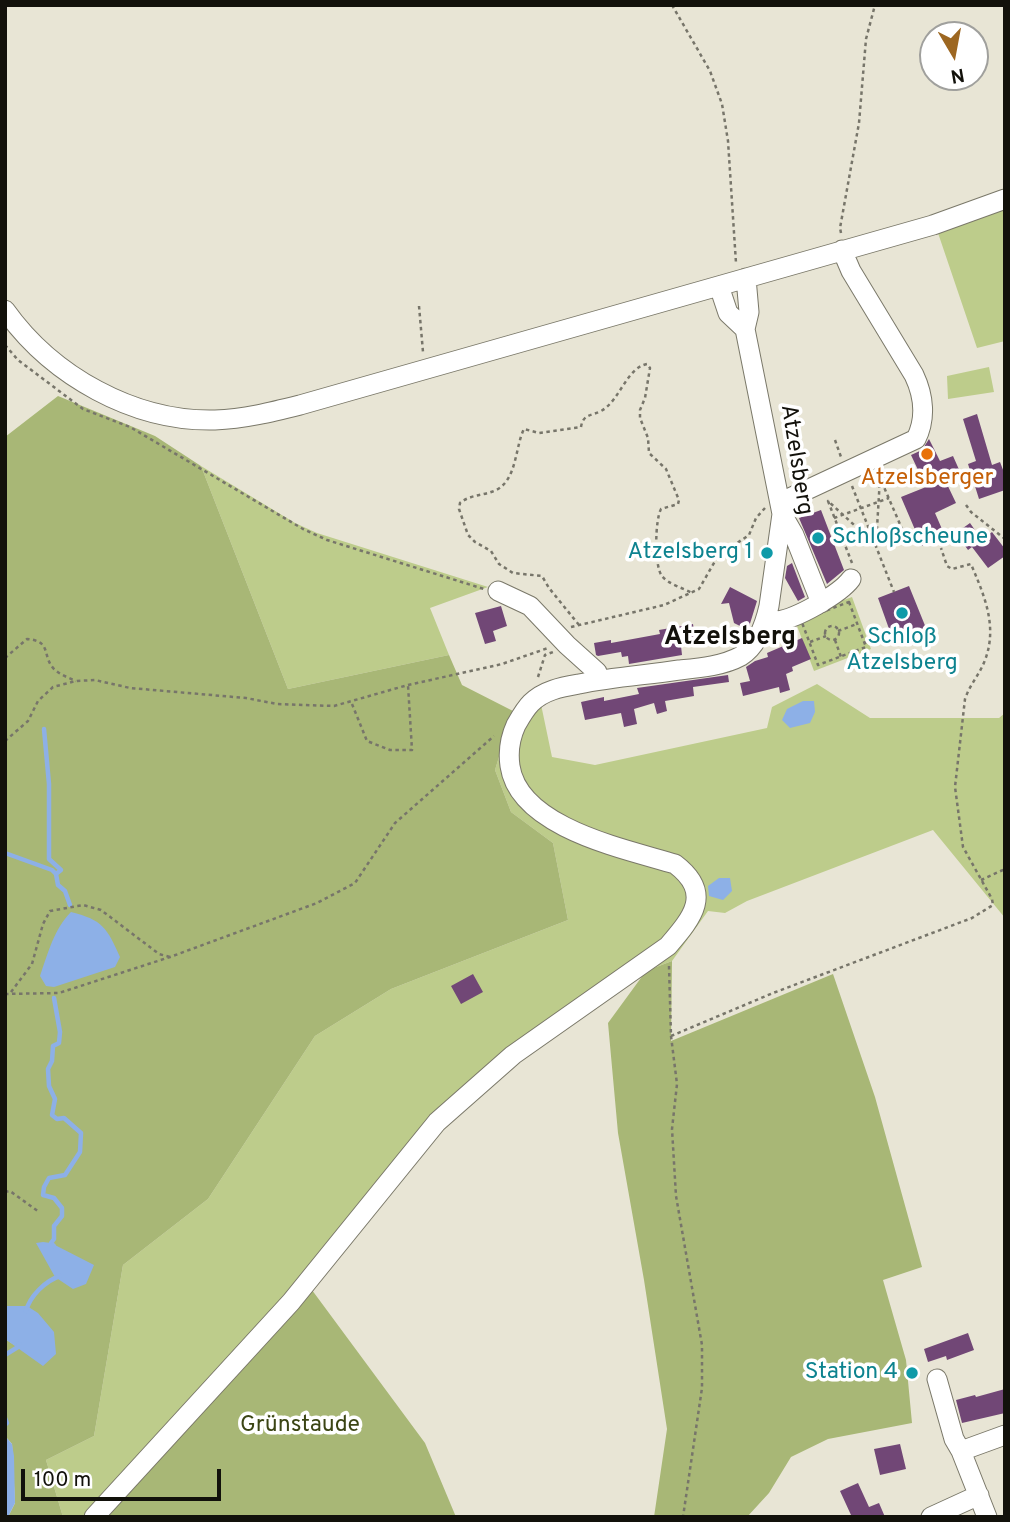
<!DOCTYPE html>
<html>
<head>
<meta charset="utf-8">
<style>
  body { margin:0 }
  #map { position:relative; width:1010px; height:1522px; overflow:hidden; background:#e8e5d5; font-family:Overpass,sans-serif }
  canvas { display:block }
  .frame { position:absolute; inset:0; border:7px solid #12110b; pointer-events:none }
  .north { position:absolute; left:919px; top:21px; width:70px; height:70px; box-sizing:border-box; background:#fff; border:2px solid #a0a09d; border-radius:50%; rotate:170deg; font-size:19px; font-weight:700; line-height:28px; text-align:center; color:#12110b }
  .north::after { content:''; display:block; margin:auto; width:24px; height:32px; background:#9d6721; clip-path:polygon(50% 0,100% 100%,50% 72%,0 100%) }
  .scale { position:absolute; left:21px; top:1469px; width:200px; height:32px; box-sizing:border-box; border:4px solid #12110b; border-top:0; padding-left:9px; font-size:21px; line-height:24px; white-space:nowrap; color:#12110b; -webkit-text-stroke:5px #fff; paint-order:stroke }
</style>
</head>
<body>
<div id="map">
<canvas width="1010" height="1522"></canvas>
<div class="frame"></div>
<div class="north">N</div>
<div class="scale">100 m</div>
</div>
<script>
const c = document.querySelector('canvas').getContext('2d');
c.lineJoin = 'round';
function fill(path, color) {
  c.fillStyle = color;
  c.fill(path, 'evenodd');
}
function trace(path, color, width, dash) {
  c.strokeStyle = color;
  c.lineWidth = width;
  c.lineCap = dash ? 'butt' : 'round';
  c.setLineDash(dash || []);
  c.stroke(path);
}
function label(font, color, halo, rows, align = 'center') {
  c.font = font + ' Overpass,sans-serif';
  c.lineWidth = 7;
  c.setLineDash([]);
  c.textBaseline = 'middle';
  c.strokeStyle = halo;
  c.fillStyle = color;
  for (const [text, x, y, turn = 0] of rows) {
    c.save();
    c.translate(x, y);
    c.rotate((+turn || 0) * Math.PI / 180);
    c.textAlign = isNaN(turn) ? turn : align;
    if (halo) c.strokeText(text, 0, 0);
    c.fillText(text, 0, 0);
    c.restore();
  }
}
fill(new Path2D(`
  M1005 206V341L977 348 938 233Z
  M989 367 994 392 948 399 947 376Z
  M201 466 295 523 317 533 488 587 430 608 449 655 288 689Z
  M852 597 871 649 814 671 794 618Z
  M817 684 870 718H999L1005 713V918L933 830 747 901 725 913 708 911 672 961 646 971 513 1054 437 1122 309 1286 83 1517H63L46 1460 94 1436 123 1265 208 1199 315 1036 391 989 568 920 553 843 511 812 495 770 513 711 538 690 552 757 595 765 767 728 772 707Z`), '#bdcc8b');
fill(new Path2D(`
  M58 396 155 436 201 466 288 689 449 655 462 685 513 711 495 770 511 812 553 843 568 920 391 989 315 1036 208 1199 123 1265 94 1436 46 1460 63 1517H8L15 1503 12 1444 5 1436V1339L18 1347 27 1306H5V437Z
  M672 961 671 1041 833 974 875 1097 922 1267 883 1280 906 1360 912 1423 828 1439 791 1457 769 1493 747 1517H654L667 1429 644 1280 618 1133 608 1023 646 971Z
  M309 1286 425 1443 456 1517H83Z`), '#a8b776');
fill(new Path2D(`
  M803 701H814L815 712 810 723 790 728 782 720 787 709Z
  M719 878H730L732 891 723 900 709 896 708 886Z
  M71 912C103 920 107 928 120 957L115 967 54 987 46 986 40 976C48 953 54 929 71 912Z
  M43 1242 51 1243 94 1265 86 1284 73 1289 55 1277 36 1243Z
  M5 1306H27L38 1313 54 1332 56 1354 43 1366 5 1339Z
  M5 1436 12 1444 14 1456 15 1503 8 1517H5Z`), '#8db0e7');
trace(new Path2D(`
  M44 729 49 784V859L61 870 56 874
  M5 853 52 870 56 874 58 885 65 891 70 905
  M54 1246 51 1243 54 1239V1226L62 1216V1208L54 1198 43 1195 44 1187 49 1178 65 1175 80 1152 81 1133 64 1118 57 1119 52 1115 55 1099 49 1086 48 1069 52 1061 53 1046 59 1043 60 1032 54 998
  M26 1311C30 1296 45 1281 60 1276
  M5 1355 18 1347 19 1344
  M5 1418 7 1423 5 1425`), '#8db0e7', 4.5);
fill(new Path2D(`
  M977 414 992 465 1000 462 1005 475V490L979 499 968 464 976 461 963 419Z
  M929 439 940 461 953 456 961 474 946 482 956 503 935 513 945 536 922 546 901 497 926 487 911 455 922 450Z
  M821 510 844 570 827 584 799 518Z
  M970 523 982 540 992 532 1005 549V556L988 568 972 547 968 550 956 533Z
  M792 563 805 597 798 601 785 578 787 566Z
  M909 586 926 628 893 640 878 598Z
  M730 587 757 601 748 630 734 623 729 603 721 604Z
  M501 606 507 626 493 631 496 641 485 644 475 613Z
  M693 624 696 644 681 646 682 655 629 664 628 656 622 657 621 652 598 656 596 655 594 643 611 640V643L660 634 659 630Z
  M802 638 811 659 792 667 793 671 786 674 790 690 780 693 779 687 743 696 740 683 750 681 746 667 755 661 768 657 767 653Z
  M728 675 729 682 693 687 694 696 665 701 667 711 657 714 654 703 634 709 637 724 624 727 621 713 585 720 581 702 604 697V701L639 694 637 688Z
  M473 974 483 992 461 1004 451 986Z
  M968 1333 974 1350 947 1360 946 1356 928 1362 924 1349Z
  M1005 1389V1413L962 1423 956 1400 975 1395 976 1397Z
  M900 1444 906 1469 880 1475 874 1449Z
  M858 1483 869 1507 879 1503 885 1517H847L851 1515 840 1491Z`), '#714776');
const minor = new Path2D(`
  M719 286 728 313 745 329
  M5 310C52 376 134 422 215 420 244 419 272 412 300 405L933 225 1005 199
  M781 502 916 439C926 419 924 396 914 375L851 271 842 250
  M782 514 794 535 821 603
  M498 591 530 606 567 645 597 672 599 680
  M766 618C769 619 775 621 777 621 796 619 840 594 851 579
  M937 1379 954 1439 961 1451 987 1517
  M961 1451 1005 1435
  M94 1517 291 1302 437 1122 513 1055 668 946C693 917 713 893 675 864 626 849 519 828 510 766 508 752 510 738 516 725 520 718 525 709 531 703 544 690 562 687 579 684 612 677 646 675 679 670 699 668 723 666 741 656 757 646 765 624 769 606L782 514 745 329 749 312 746 278
  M931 1517 979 1495`);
trace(minor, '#7a7869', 21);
trace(new Path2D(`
  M672 5 710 71 722 104 728 141 736 263
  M841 233 840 228 859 123 866 39 875 5
  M419 306 423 352
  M5 345 18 360 83 409 130 427 303 529 327 540 484 589
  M835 440 841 457
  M852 486 894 592
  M966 505 971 512 1005 539
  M834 518 889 498
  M852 563 828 501 876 545 880 478 909 545
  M849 602 866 647 818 665 801 620Z
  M579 625 549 588 542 576 513 573 499 564 491 551 475 542 468 535 459 509 460 503C471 494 484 496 496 490 517 480 515 447 524 429L539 433 581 427C583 414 591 416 601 411 620 401 626 368 647 364L650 368 645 398 640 410V418L648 438 649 453 666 469 679 500 678 504 661 509C655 520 654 566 662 576 668 584 683 588 692 593
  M825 633a7 7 0 1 1 14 0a7 7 0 1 1-14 0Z
  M571 627 664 605 699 589 718 556 749 535 756 518 765 508
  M838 631 857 624
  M835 640 841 657
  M810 642 826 636
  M865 643 868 640 890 633
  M5 658 27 639C53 641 41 657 55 670 61 675 69 678 76 681
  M538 677 545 655 553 652
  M352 704 367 741 390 750H412L408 685
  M5 741 28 721 38 701 53 687 76 681 95 680 130 688 246 698 277 704 334 706 408 685 502 664 548 648
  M981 880 1005 869
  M669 966 671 1036 677 1084 672 1129 676 1196 702 1345V1388L683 1517
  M11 992 32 964 43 924 50 911 83 905 101 910 159 954 170 957
  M5 994 59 993 170 957 317 903 355 883 395 823 494 736
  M671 1036 773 993 972 918 993 905 992 899 963 847 955 787 965 699C970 684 980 674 985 660 998 626 984 595 971 564L952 569 947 566 941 548
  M5 1192 10 1191 39 1212`), '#77756a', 2.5, [3.5, 3.5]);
trace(minor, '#fff', 19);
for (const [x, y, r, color] of [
  [927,454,7,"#e8710a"],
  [818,538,7,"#0f9aa8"],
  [767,553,7,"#0f9aa8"],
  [902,613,7,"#0f9aa8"],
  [912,1373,7,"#0f9aa8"]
]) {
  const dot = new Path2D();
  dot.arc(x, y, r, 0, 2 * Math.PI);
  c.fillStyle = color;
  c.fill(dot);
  trace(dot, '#fff', 2.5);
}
label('23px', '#12110b', '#fff', [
  ["Atzelsberg",795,460,81]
]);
label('23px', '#c56008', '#fff', [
  ["Atzelsberger",927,479]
]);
label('23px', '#0d838f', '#fff', [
  ["Schloßscheune",832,538,"left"],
  ["Atzelsberg 1",753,553],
  ["Schloß",902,638,"center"],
  ["Atzelsberg",902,664,"center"],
  ["Station 4",898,1373]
], 'right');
label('23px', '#3b4514', '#fff', [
  ["Grünstaude",300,1426]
]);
label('bold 26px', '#12110b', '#fff', [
  ["Atzelsberg",730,639]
]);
</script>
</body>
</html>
